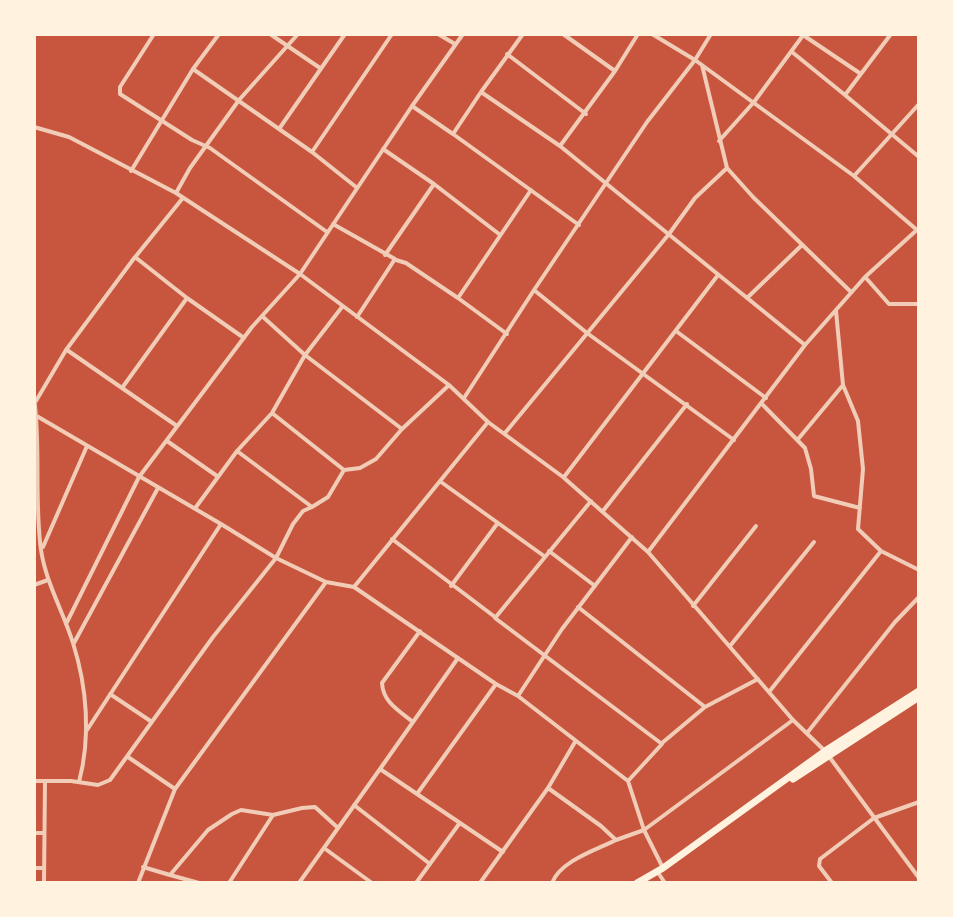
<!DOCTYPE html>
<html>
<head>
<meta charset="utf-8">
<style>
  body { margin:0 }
  #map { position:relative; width:953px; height:917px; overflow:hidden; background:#c8553d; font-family:"Space Grotesk",sans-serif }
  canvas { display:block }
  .frame { position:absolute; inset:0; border:36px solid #fff3e0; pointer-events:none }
</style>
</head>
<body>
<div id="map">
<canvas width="953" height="917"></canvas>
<div class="frame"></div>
</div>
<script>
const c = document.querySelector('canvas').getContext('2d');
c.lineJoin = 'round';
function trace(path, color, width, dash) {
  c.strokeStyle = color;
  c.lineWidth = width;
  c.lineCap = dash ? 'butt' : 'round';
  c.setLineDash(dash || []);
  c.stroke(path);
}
trace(new Path2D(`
  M154 34 120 87V94L192 140 210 148 327 232
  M270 34 320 68
  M438 34 455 44
  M652 34 695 60 854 176 919 104
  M711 34 695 60 647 122 534 290 587 333 734 440
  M803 35 861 74
  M792 52 845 95 891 34
  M507 54 586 114
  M702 65 727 168 753 197 851 292
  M193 69 312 152 356 187
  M615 71 638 34
  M481 92 523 34
  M845 95 919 157
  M412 106 463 34
  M34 127 69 137 176 193 300 274 412 106 453 134 481 92 560 146 805 345 648 552
  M279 129 345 34
  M453 134 579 225
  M719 141 754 102 804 34
  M560 146 615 71 563 34
  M383 149 434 184 499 234
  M312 152 392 34
  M131 171 193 69 219 34
  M854 176 917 230
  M176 193 190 168 239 100 298 34
  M333 224 395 259 357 317
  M385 255 434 184
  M136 256 182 199
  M396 260 406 263 458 298
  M866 278 889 304H919
  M747 298 802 245
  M836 311 843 385 858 421 863 469 858 529 881 551 919 570
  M262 316 305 355 402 429
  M676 331 766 398
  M507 334 458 298 531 190
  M805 345 865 277 919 228
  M67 350 177 426
  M122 388 187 298 244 338
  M34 397C41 447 34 499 41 550 46 583 63 611 73 643 87 687 91 737 79 782
  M464 398 534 290
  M36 401 66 350 135 257 187 298
  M763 405 805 448 811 469 814 496 860 508
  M272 413 344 470 360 468 376 459 402 429 448 386
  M35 415 221 524
  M505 433 669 234 695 198 727 168
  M799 438 843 385
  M167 441 217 476
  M564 477 718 275
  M441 482 544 556
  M196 507 237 451 272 413 305 355 342 307
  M312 507 328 497 344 470
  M603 511 687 404
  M392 539 495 617
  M43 547 87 446
  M549 551 595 586
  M34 585 48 580
  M451 586 497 524
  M354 587 488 422
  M693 606 756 526
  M578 607 705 707 662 743
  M66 624 139 477 252 327 300 274 449 385 488 422 563 477 648 552 793 720 825 751 919 878
  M74 643 158 488
  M730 646 814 542
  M458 658 380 769 503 852
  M769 692 881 551
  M110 694 152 722
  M518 696 562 629 632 537
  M705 707 758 679
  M413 722C398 710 383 702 382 683L420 631
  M87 730 221 524 276 558 326 582 354 587 496 684 518 696 628 781 662 744 495 618 591 501
  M807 733 895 622 919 597
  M128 757 175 789
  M34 781H71L98 785 110 780 213 637 276 558 293 524 303 511 312 507 237 451
  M628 781 644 830 663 868
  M548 788 601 826 616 840 644 830 793 720
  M417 794 496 684
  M354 805 430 864
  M34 833H44
  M324 848 372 883
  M143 867 170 875
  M34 868H43
  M659 874 665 883
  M44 883 45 781
  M138 883 175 789 326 582
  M199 883 170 875 208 830 232 814 241 810 273 815
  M229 883 273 815 302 808 315 807 337 827
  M299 883 380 769
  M416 883 459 824
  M480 883 548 788 575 742
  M552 883C560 861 596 850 616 840
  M832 883 819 866 820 859 874 818 919 802`), '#f1ccb7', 4);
trace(new Path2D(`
  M793 779 919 697
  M637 883 663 868 825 751 919 691`), '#fff3e0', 7);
</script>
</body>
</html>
